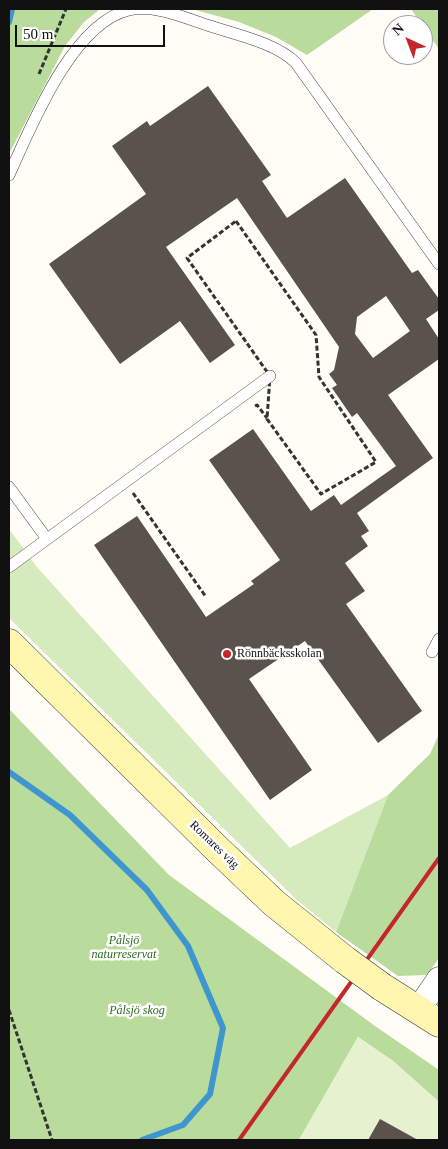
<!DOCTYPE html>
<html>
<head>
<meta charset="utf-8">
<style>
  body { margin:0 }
  #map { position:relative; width:448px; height:1149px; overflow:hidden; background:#fffdf5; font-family:Georgia,serif }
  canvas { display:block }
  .frame { position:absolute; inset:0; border:10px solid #111; pointer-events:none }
  .north { position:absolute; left:383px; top:15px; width:50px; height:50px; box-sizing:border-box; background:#fff; border:1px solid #a0a0a0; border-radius:50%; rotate:317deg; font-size:14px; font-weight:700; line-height:20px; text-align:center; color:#111 }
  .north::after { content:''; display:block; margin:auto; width:18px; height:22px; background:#c4262e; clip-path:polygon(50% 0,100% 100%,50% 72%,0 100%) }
  .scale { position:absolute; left:15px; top:25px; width:150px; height:22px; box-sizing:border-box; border:2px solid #111; border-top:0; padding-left:6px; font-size:15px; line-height:18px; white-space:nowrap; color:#111; -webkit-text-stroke:4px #fff; paint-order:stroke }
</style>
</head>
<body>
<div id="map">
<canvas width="448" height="1149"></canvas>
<div class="frame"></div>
<div class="north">N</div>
<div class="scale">50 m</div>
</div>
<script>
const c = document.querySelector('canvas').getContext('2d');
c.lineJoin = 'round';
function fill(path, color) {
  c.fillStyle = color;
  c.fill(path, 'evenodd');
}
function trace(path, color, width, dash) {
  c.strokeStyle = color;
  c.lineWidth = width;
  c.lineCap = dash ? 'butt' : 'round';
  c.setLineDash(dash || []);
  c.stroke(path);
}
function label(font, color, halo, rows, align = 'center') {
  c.font = font + ' Georgia,serif';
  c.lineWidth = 5;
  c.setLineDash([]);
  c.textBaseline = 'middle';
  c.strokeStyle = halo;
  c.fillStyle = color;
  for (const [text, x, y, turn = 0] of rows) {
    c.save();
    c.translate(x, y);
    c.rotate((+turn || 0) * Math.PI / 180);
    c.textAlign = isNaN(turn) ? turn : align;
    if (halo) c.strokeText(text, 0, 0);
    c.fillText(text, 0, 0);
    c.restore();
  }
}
fill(new Path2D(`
  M9 529 37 567 290 848 388 795 336 932 296 899 266 870 9 618Z`), '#d5ebbd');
fill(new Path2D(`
  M9 9H100L84 22 65 46 9 154Z
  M192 9H373L307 55 276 37 239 22Z
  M411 9H439V49Z
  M9 709 169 875 375 1026 439 1070V1102L393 1061 358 1037 299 1140H9Z
  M439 734V958L427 975 398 976 336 932 388 795 430 754Z`), '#b9dc9c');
fill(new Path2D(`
  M358 1037 393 1061 439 1102V1140H299Z`), '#e6f2cf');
trace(new Path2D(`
  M9 22 12 9
  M9 772 70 815 147 890 188 946 223 1028 210 1094 183 1125 142 1140`), '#3f96cf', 6);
fill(new Path2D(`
  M208 86 271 175 262 181 287 218 345 178 412 273 418 270 439 299V310L426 319 439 339V359L388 395 433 458 357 513 369 531 361 536 368 546 345 563 365 591 346 604 422 711 378 743 305 641 249 679 312 770 270 800 94 545 137 516 206 617 254 584 251 581 280 560 209 460 253 429 311 511 334 495 341 505 396 466 357 413 352 417 332 388 337 385 329 374 334 370 339 347 237 198 166 247 235 345 210 363 180 321 120 364 49 264 146 194 112 146 147 121 150 126ZM386 296 410 331 373 358 355 334 357 317Z
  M380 1119 418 1140H368Z`), '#5a524d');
const lane = new Path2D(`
  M9 175C31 127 72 23 129 10 155 4 185 18 210 26 237 35 276 43 296 63L439 264
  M9 487 47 539
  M9 567 270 376
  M432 652 439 639`);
const street = new Path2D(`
  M418 1010 439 979`);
const secondary = new Path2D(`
  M9 643 215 847 274 903 345 960
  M382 987 439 1023`);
trace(lane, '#444', 12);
trace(street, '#444', 25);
trace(secondary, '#333', 29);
trace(new Path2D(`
  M39 74 66 9
  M236 221 316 335 319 377 376 462 321 494 267 419 270 376 187 258Z
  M255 406 257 405 267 418
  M133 493 206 597
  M9 1010 52 1140`), '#333', 3, [5, 2.5]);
trace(lane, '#fff', 11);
trace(street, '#fff', 24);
trace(secondary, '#fff6b0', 28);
trace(new Path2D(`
  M239 1140 439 858`), '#c4262e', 4);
const secondaryBridge = new Path2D(`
  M345 960 382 987`);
trace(secondaryBridge, '#333', 29, []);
trace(secondaryBridge, '#fff6b0', 28);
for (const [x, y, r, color] of [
  [227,654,5,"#c4262e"]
]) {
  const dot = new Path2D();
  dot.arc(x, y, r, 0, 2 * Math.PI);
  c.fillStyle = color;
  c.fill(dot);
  trace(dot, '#fff', 2);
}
label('12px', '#111', '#fff', [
  ["Rönnbäcksskolan",237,654]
], 'left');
label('12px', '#111', '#fff', [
  ["Romares väg",214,845,44]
]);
label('italic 12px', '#2f6b1f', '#fff', [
  ["Pålsjö",124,941],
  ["naturreservat",124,955],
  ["Pålsjö skog",137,1011]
]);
</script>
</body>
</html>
